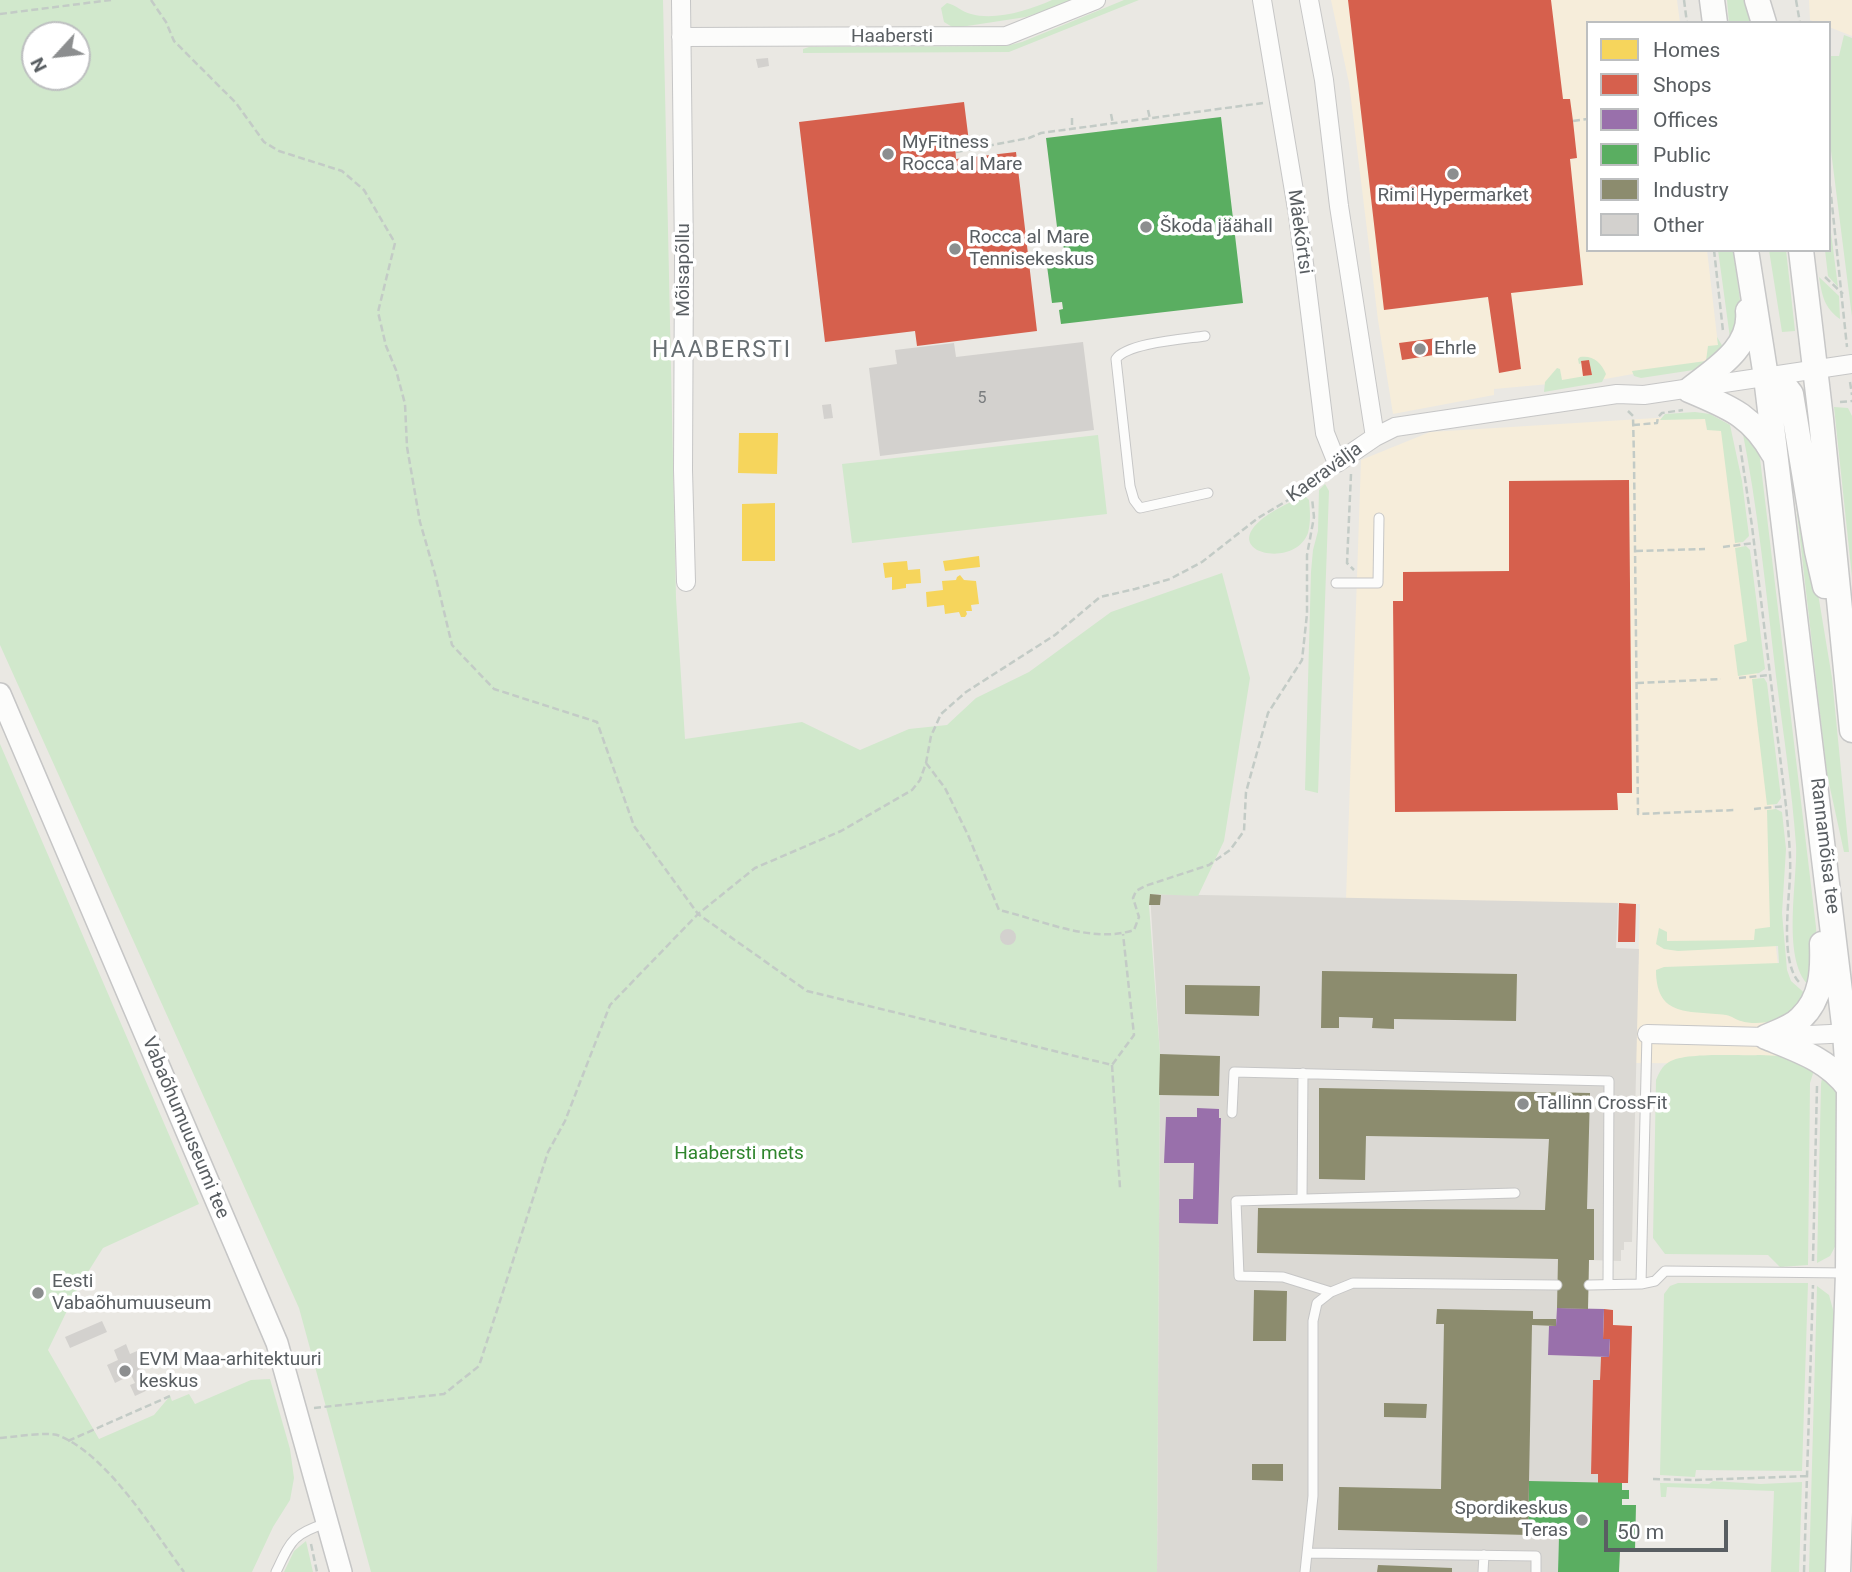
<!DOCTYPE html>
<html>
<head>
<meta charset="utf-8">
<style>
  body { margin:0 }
  #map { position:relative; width:1852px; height:1572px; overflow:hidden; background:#eae8e3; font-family:Roboto,sans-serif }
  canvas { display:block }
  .legend { position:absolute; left:1586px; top:21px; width:245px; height:231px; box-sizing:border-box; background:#fff; border:2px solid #bdbfc0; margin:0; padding:9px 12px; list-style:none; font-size:21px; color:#595e62 }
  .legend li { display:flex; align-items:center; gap:14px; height:35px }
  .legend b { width:35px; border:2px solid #bdbfc0 }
  .north { position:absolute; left:21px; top:21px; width:70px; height:70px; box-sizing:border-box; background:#fff; border:2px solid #bdbfc0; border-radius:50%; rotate:243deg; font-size:19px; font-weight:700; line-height:28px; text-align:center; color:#595e62 }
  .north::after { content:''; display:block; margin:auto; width:24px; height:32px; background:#8c8e8f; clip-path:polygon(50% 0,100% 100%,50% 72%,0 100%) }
  .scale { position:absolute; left:1604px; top:1520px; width:124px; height:32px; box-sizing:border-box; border:4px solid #595e62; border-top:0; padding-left:9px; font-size:21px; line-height:24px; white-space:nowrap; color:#595e62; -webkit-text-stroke:5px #fff; paint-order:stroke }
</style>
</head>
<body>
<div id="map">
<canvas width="1852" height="1572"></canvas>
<ul class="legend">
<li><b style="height:19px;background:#f6d55c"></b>Homes</li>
<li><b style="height:19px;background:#d6604d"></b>Shops</li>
<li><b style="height:19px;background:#9970ab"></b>Offices</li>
<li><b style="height:19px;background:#5aae61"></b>Public</li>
<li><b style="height:19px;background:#8c8c6e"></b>Industry</li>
<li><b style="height:19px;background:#d3d1ce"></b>Other</li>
</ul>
<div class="north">N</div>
<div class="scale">50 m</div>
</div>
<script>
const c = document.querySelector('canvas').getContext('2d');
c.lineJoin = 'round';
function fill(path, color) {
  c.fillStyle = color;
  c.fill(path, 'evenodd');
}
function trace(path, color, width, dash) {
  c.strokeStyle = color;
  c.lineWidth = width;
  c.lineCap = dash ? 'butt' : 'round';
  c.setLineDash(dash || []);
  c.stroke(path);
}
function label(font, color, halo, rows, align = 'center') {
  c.font = font + ' Roboto,sans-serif';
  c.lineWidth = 7;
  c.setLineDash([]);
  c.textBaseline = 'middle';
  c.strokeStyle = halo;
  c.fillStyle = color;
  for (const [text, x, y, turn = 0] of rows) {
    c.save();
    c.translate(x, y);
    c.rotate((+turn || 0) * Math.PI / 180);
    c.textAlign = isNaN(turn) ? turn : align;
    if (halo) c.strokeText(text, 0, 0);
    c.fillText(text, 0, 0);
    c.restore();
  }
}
fill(new Path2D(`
  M1331 0H1677L1680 23H1588V250H1707L1718 345 1706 361 1605 379 1494 389V395L1393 414 1378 320 1349 83Z
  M1809 0H1852V36L1829 27V23H1818L1810 20Z
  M1705 415 1726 427 1775 822V940L1790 1064 1635 1063 1640 904 1346 899 1361 460 1430 432Z`), '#f6edda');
fill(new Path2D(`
  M1150 894 1618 903 1616 948 1639 949 1632 1242H1624V1250H1621V1261L1589 1260 1588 1309 1601 1357 1600 1380 1593 1381 1591 1473 1598 1474V1483L1559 1536 1558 1572H1157L1160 1054Z`), '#dbd9d4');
fill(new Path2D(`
  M0 0H663L676 598 685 739 802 722 860 750 909 729 947 725 976 698 1029 672 1111 612 1222 573 1250 678 1224 841 1198 896 1150 894 1149 905 1160 1054 1157 1572H371L299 1308 0 645ZM35 35H77V77H35Z
  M1052 0H1076L1026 17 954 28 944 22 941 8 947 3C956 5 962 12 971 14 995 21 1030 10 1052 0Z
  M1124 0H1139L1009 52 803 53V49L809 47 1006 46 1022 42Z
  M1727 0H1746L1751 23H1729Z
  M1844 35 1852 38V317L1829 135V56H1839Z
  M1829 217 1838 287 1828 276 1825 250H1829Z
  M1718 250H1733L1742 314 1730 338Z
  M1769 250H1786L1795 331 1782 332Z
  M1819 277 1839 296 1840 319C1824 308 1822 295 1819 277Z
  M1717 337 1726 352 1700 369 1641 378 1634 376 1632 371 1706 361 1708 346 1718 345Z
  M1580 357C1593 355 1601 362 1606 374L1602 382 1544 392 1545 382 1557 368 1560 369 1562 380 1591 375 1589 360 1579 364 1578 359Z
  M1834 407 1848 408 1852 416V577Z
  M1695 412 1710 414 1730 425 1742 481 1749 536 1743 542 1735 543 1721 431 1707 430 1705 419 1660 420 1665 414Z
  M1741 424 1759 450 1816 927 1817 947 1812 988C1780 965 1798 881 1796 845 1792 789 1783 732 1776 676 1766 592 1758 507 1741 424Z
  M1098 435 1107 514 852 543 842 464Z
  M1325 484 1329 491 1318 793 1305 790 1311 572 1313 550 1318 531 1319 490Z
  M1800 485 1832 678 1849 852H1844L1827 774 1794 487Z
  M1305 496 1309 500C1310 510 1311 522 1308 533 1292 577 1186 544 1305 496Z
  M1746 546 1750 550 1765 669 1759 673 1738 676 1734 645 1747 641 1735 548Z
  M1764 678 1767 683 1781 798 1777 804 1767 805 1752 679Z
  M0 744 199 1204 103 1248 78 1288 48 1350 99 1439 154 1415 170 1396 172 1401 189 1394 195 1404 251 1380 270 1379 290 1449 294 1478 290 1500 273 1527 252 1572H0Z
  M1776 809 1782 812 1786 849 1782 913 1787 970 1791 981 1809 997C1805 1002 1800 1009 1794 1013 1781 1021 1757 1026 1741 1021 1736 1020 1732 1016 1726 1015 1691 1010 1656 1019 1656 970L1664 967 1779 963 1778 946 1678 951 1664 949 1656 944 1659 928 1667 932V941L1754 940 1755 929 1770 927 1767 810Z
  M1760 1055 1781 1056 1815 1067 1810 1083 1808 1265 1780 1267 1768 1255 1665 1254 1653 1238 1656 1080C1659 1073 1662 1066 1669 1062 1685 1052 1739 1056 1760 1055Z
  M1823 1072 1836 1086 1838 1174 1836 1245 1830 1256 1817 1263 1821 1084Z
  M1678 1283H1808L1802 1471 1696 1470 1695 1477 1660 1475 1664 1294 1670 1286Z
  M1817 1286 1829 1295 1835 1317 1827 1572H1809Z
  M1713 1481 1761 1484 1802 1482 1799 1572H1771L1774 1491 1667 1487 1666 1497H1661L1660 1483 1709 1484Z
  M306 1541 313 1572H284L294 1551Z`), '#d1e8cc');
fill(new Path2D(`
  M739 433H778L777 474 738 473Z
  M775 503V561H742V504Z
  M979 556 980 567 945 571 943 561Z
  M907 561 908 570 920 569 921 583 906 584V588L892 590V577L885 578 883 563Z
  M960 575 964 580 976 581 979 604 971 605 972 611H966L967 614 965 617H961L959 612 945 614 944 605 927 607 926 592 943 590 942 581 956 580 957 577Z`), '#f6d55c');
fill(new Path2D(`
  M1348 0H1551L1563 99H1570L1573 121 1577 158 1570 159 1583 285 1511 293 1521 369 1499 373 1488 297 1384 310Z
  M964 102 969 142 955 144 956 159 1016 152 1037 331 917 346 915 331 825 342 799 122Z
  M1437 338 1440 354 1402 360 1399 343Z
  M1589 360 1592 375 1583 376 1581 361Z
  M1629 480 1632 793H1617L1618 810 1395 812 1393 601H1403V572L1509 571V481Z
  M1619 903 1636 904 1635 942H1618Z
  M1604 1309 1613 1310V1325L1632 1326 1628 1483H1598V1474H1591L1593 1380H1600L1601 1357H1609L1610 1339H1603Z`), '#d6604d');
fill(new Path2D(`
  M1197 1108 1219 1109V1118H1221L1218 1224 1179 1223V1199H1193L1194 1163H1164L1166 1117H1197Z
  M1557 1308 1604 1309 1603 1339H1610L1609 1357 1548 1355 1549 1326H1556Z`), '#9970ab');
fill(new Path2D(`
  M1221 117 1243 303 1061 324 1059 310 1063 309 1062 302 1052 303 1047 266 1066 264 1063 242 1059 243 1046 138Z
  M1529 1481 1622 1483V1490H1629V1499H1622V1505H1636L1635 1551H1620L1619 1572H1558L1559 1536 1528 1535Z`), '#5aae61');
fill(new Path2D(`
  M1150 894 1161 895 1160 905H1149Z
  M1322 971 1517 974 1516 1021 1394 1019V1029L1372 1028 1373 1018 1339 1017V1028H1321Z
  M1185 985 1260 986 1259 1016 1185 1014Z
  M1160 1054 1220 1056 1219 1096 1159 1095Z
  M1319 1088 1590 1093 1587 1209H1594V1260H1589L1588 1309 1557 1308 1558 1259 1257 1253 1258 1208 1545 1210 1549 1139 1366 1136 1365 1180 1319 1179Z
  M1254 1290 1287 1291 1286 1341H1253Z
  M1437 1309 1533 1311V1319H1556V1326L1532 1325 1528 1535 1338 1530 1339 1487 1441 1489 1444 1324H1436Z
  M1384 1403 1427 1404 1426 1418 1384 1417Z
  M1252 1464H1283V1481L1252 1480Z
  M1378 1565 1452 1568V1572H1377Z`), '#8c8c6e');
fill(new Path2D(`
  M768 58 769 66 758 68 756 59Z
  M1083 342 1094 430 880 456 869 368 897 364 895 350 954 343 956 357Z
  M831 404 833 418 824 419 822 405Z
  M1000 937a8 8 0 1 1 16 0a8 8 0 1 1-16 0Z
  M102 1321 107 1332 70 1348 65 1337Z
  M126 1344 130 1354 137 1351 143 1369 137 1372 140 1380 145 1378 150 1389 135 1396 130 1385 135 1383 131 1375 115 1383 107 1365 118 1360 114 1350Z`), '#d3d1ce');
const service = new Path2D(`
  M1205 336C1185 339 1127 343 1116 359L1130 486 1134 500 1140 508 1208 493
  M1311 486 1337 463
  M1336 583H1378L1379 518
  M1232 1113 1234 1072 1609 1081 1608 1284
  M1302 1199 1303 1073
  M1641 1284 1647 1034
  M1589 1285 1641 1284 1655 1281 1665 1271 1846 1273
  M1331 1292 1283 1277 1239 1276 1236 1201 1515 1193
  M1307 1553 1536 1556V1572
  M276 1572C291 1541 292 1534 327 1523
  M1305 1572 1313 1496V1321L1317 1303 1331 1292 1353 1283 1557 1285
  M1483 1572 1484 1555`);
const minor = new Path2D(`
  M681 0 684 257 683 470 686 582
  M1262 0 1298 215 1325 433 1337 463 1375 437 1395 427 1617 394 1644 395 1852 364
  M1309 0 1324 80 1339 206 1375 437
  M681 37 1006 36 1096 0
  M1647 1034 1766 1037 1852 1033`);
const tertiary = new Path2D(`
  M0 694 277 1343 341 1572`);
const secondary = new Path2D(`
  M1712 0 1715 23
  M1757 0 1764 23
  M1746 250 1766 377 1845 1033 1849 1088 1848 1273 1838 1572
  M1801 250 1821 419 1852 730
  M1748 311C1752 348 1715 369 1689 390 1728 407 1751 414 1773 453
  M1766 377 1781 381 1791 394 1817 551 1825 586
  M1766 1037C1777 1032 1793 1027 1801 1018 1822 998 1823 971 1822 944
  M1766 1037C1798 1050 1829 1060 1849 1088`);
trace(service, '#c6c6c6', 11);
trace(minor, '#c6c6c6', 20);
trace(tertiary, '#c6c6c6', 24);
trace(secondary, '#c7c7c7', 27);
trace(new Path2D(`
  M151 0 166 22 174 41 236 103 264 142 279 151 342 171 364 190 395 243 378 312 386 346 396 370 405 404 407 447 420 522 435 574 452 645 494 689 597 722 634 826 698 914 807 991 1112 1065 1134 1035 1123 934
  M1684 0 1687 23
  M1796 0 1800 23
  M0 14 111 0
  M1148 110 1150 119
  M1111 114 1113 124
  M1072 118V129
  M1573 121 1588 119
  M980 137 981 147
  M956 152 1029 138 1041 133 1263 103
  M1829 176 1847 347
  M1714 250 1723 331
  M1825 277 1843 294
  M1850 382 1852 395
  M1840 402 1852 401
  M1628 411 1633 416 1634 459 1638 814 1736 810
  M1633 425 1657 423 1658 417 1662 413 1683 410
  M1740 445 1752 526 1786 806C1788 829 1791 853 1790 876 1789 902 1780 962 1799 982
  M1351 474 1347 563 1354 570
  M1723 547 1754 543
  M1636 551 1705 549
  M1739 678 1770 675
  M1637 683 1721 679
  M926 763 945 788 968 835 999 910C1042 920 1091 944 1134 930L1139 917 1133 898 1136 891 1145 886 1209 865 1230 850 1244 831 1246 792 1268 713 1302 660 1307 614V555L1314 517 1312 498
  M1754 809 1786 806
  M1112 1065 1120 1188
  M1813 1261 1817 1086
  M236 1360 264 1369
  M314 1408 444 1394 479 1366 548 1152 565 1121 610 1005 698 914 755 868 841 831 912 790 920 780 926 763 931 736 941 714 966 692 1055 635 1100 597 1135 589 1170 579 1202 562 1258 518 1300 493
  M0 1438C14 1437 48 1431 60 1436 109 1457 152 1529 184 1572
  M68 1441 170 1396
  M1653 1479 1695 1480 1807 1476
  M311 1544 317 1572
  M1804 1572 1813 1285`), '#c3cbc6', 2.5, [7, 3.5]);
trace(service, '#fcfcfb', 9);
trace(minor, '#fcfcfb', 18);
trace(tertiary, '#fcfcfb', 21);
trace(secondary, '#fcfcfb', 24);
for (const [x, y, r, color] of [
  [888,154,7,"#8c8e8f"],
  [1453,174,7,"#8c8e8f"],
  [1146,227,7,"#8c8e8f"],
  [955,249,7,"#8c8e8f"],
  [1420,349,7,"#8c8e8f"],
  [1523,1104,7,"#8c8e8f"],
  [38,1293,7,"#8c8e8f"],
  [125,1371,7,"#8c8e8f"],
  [1582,1520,7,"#8c8e8f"]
]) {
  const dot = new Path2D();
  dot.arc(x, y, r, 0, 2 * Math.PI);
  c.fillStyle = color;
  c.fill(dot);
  trace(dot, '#fff', 2.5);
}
label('16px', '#797c7e', null, [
  ["5",982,399]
]);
label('19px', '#595e62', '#fff', [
  ["Haabersti",892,37],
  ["Mäekõrtsi",1299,232,82],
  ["Mõisapõllu",684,270,-90],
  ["Kaeravälja",1325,473,-36],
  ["Rannamõisa tee",1824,846,83],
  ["Vabaõhumuuseumi tee",185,1128,67]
]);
label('19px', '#595e62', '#fff', [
  ["MyFitness",902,143],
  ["Rocca al Mare",902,165],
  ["Rimi Hypermarket",1453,196,"center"],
  ["Škoda jäähall",1160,227],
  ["Rocca al Mare",969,238],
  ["Tennisekeskus",969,260],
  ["Ehrle",1434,349],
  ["Tallinn CrossFit",1537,1104],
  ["Eesti",52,1282],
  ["Vabaõhumuuseum",52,1304],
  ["EVM Maa-arhitektuuri",139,1360],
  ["keskus",139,1382],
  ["Spordikeskus",1568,1509,"right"],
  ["Teras",1568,1531,"right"]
], 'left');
label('19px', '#2f852d', '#fff', [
  ["Haabersti mets",739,1154]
]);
c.letterSpacing = '2px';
label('23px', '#697074', '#fff', [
  ["HAABERSTI",722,351]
]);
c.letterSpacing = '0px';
</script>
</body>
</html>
